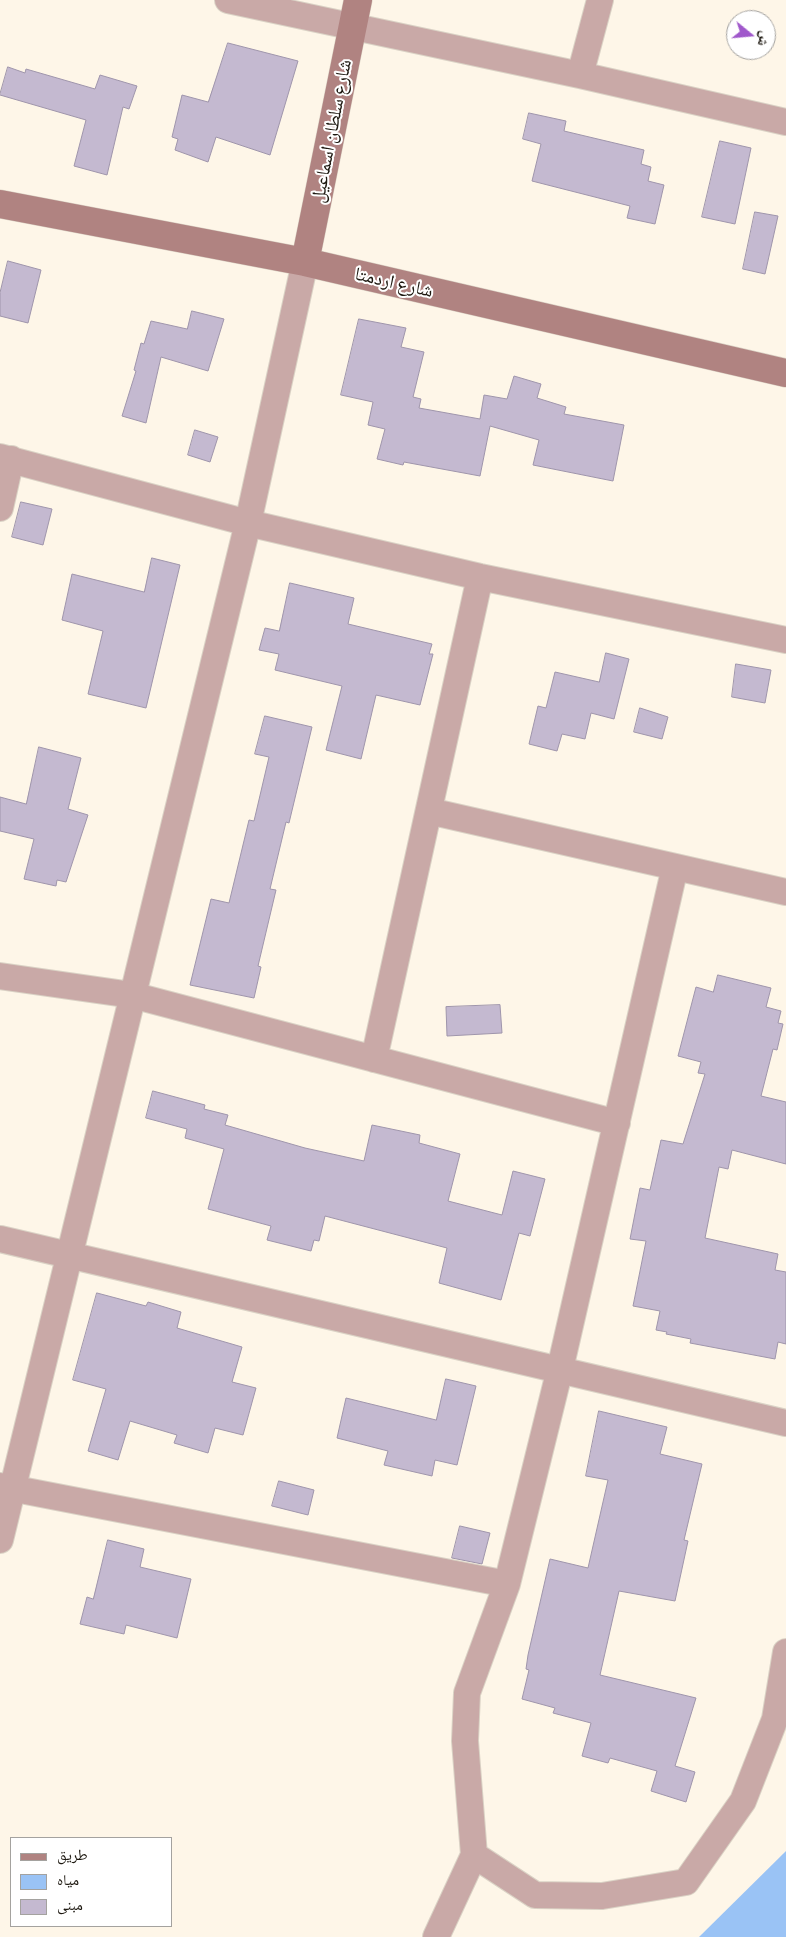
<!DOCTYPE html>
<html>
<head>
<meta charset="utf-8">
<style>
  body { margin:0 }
  #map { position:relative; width:786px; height:1937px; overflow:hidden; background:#fef6e8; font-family:Commissioner,"Noto Naskh Arabic",sans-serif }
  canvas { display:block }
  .legend { position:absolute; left:10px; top:1837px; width:162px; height:90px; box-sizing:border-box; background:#fff; border:1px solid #a4a29f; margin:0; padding:6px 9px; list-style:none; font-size:15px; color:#1c170f }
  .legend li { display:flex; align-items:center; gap:10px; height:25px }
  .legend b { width:25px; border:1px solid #a4a29f }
  .north { position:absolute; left:726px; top:10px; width:50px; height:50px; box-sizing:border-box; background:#fff; border:1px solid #a4a29f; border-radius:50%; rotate:107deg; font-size:14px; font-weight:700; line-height:20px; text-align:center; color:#1c170f }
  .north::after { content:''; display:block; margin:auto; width:18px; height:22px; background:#a058cb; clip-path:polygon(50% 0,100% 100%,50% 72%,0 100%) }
</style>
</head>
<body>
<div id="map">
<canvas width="786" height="1937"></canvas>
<ul class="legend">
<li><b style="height:6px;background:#b08381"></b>طريق</li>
<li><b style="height:14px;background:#9ac3f5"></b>مياه</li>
<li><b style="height:14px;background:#c4b9d0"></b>مبنى</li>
</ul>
<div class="north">ش</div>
</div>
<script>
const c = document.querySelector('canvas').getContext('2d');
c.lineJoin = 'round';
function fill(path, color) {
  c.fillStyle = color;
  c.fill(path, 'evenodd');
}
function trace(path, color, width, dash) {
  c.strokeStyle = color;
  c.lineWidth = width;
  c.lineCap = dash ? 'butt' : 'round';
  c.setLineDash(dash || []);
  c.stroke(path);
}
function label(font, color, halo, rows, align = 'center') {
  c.font = font + ' Commissioner,"Noto Naskh Arabic",sans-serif';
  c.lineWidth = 4;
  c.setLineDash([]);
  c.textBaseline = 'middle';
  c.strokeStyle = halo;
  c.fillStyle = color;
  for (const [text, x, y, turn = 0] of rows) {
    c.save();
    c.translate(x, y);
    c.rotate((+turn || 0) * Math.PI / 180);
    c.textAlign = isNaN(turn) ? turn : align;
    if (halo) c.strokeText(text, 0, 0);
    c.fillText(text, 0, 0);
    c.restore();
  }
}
fill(new Path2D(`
  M786 1851V1937H699Z`), '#9ac3f5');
const building = new Path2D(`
  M228 43 298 61 270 155 216 137 208 162 175 150 178 139 172 137 182 95 208 102Z
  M8 67 25 73 26 69 95 89 100 75 137 86 129 109 123 107 107 175 74 166 86 120 0 95Z
  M529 113 566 121 564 131 644 150 641 164 651 167 648 181 664 185 655 224 627 218 630 206 532 181 541 144 523 139Z
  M720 141 751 148 735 224 702 217Z
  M755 212 778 216 765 274 743 269Z
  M8 261 41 270 28 323 0 316V293Z
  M192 311 224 319 208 371 161 357 146 423 122 416 136 371 134 370 141 343 144 344 151 321 187 329Z
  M359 319 406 328 401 347 424 352 413 397 421 399 419 408 480 419 484 395 507 399 514 376 541 384 537 398 566 407 564 414 624 425 613 481 533 465 539 440 490 426 480 476 404 462 403 465 377 459 385 429 368 425 373 402 341 395Z
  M195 430 218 437 210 462 188 455Z
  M21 502 52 509 43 545 12 537Z
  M152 558 180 565 146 708 88 694 103 631 62 620 72 574 144 592Z
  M290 583 354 598 348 624 432 644 429 654H433L420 705 376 695 361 759 326 750 342 686 275 670 279 654 259 650 265 628 279 631Z
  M606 653 629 659 614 719 591 713 585 739 562 734 557 751 529 744 538 706 546 708 555 672 599 682Z
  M736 664 771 670 765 703 732 697Z
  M640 708 668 717 662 739 634 732Z
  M265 716 312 727 289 823 286 822 270 889 276 890 258 966 261 967 254 998 190 985 211 899 229 903 249 820 254 821 269 757 255 754Z
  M39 747 81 758 68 809 88 815 66 882 57 880 56 886 24 879 34 839 0 831V797L26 804Z
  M718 975 771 988 766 1007 781 1011 778 1023 783 1024 777 1050 773 1049 761 1096 786 1102V1164L732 1150 728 1169 719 1167 705 1238 778 1254 775 1270 786 1272V1344L778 1342 775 1359 690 1343 691 1339 666 1334 667 1332 656 1330 660 1311 633 1306 646 1241 630 1239 640 1188 650 1190 661 1140 683 1144 705 1074 698 1073 701 1062 678 1056 696 987 713 992Z
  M500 1005 502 1033 447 1036 446 1007Z
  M153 1091 205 1105 204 1109 228 1115 225 1125 305 1148 364 1161 372 1125 420 1135 419 1143 460 1154 448 1201 502 1215 513 1171 545 1179 530 1236 519 1233 501 1300 439 1283 447 1248 325 1216 319 1241 314 1240 311 1251 267 1240 271 1226 208 1209 224 1149 185 1138 187 1129 146 1118Z
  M97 1293 146 1306 148 1302 181 1312 177 1328 242 1347 232 1382 256 1388 243 1435 215 1428 208 1453 174 1443 177 1435 130 1421 118 1460 88 1451 106 1389 73 1380Z
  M446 1379 476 1386 457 1465 435 1460 432 1476 384 1465 388 1451 337 1438 346 1398 436 1420Z
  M599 1411 667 1427 660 1454 702 1464 684 1540 688 1541 675 1601 619 1591 600 1675 696 1698 675 1766 695 1772 686 1802 651 1791 657 1771 610 1758 608 1763 582 1756 591 1723 553 1713 555 1708 522 1699 529 1670 526 1669 528 1655 550 1559 588 1568 608 1480 586 1476Z
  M279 1481 314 1490 308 1515 272 1506Z
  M460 1526 490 1533 482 1564 452 1558Z
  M108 1540 144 1549 140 1567 191 1579 177 1638 126 1625 124 1634 80 1624 87 1597 93 1599Z`);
fill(building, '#c4b9d0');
trace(building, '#9f95ab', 1);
const street = new Path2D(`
  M228 0 580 75 786 122
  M580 75 600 0
  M0 457 248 523 480 577 786 640
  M0 508 11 459
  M429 811 786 892
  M675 867 560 1369 507 1584 467 1693 465 1741 474 1855 535 1895 602 1896 686 1882 743 1801 775 1719 786 1652
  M0 976 132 995 617 1123
  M374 1059 480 577
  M0 1239 786 1423
  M0 1486 507 1584
  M0 1540 248 523 305 262
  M436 1937 474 1855`);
const secondary = new Path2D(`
  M0 204 305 262 786 373
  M305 262 358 0`);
trace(street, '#dad2c5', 28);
trace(secondary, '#dad2c5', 29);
trace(street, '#c9a9a7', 26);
trace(secondary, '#b08381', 28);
label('19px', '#1c170f', '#fff', [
  ["شارع سلطان اسماعيل",331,131,-79],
  ["شارع اردمتا",394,282,13]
]);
</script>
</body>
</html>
